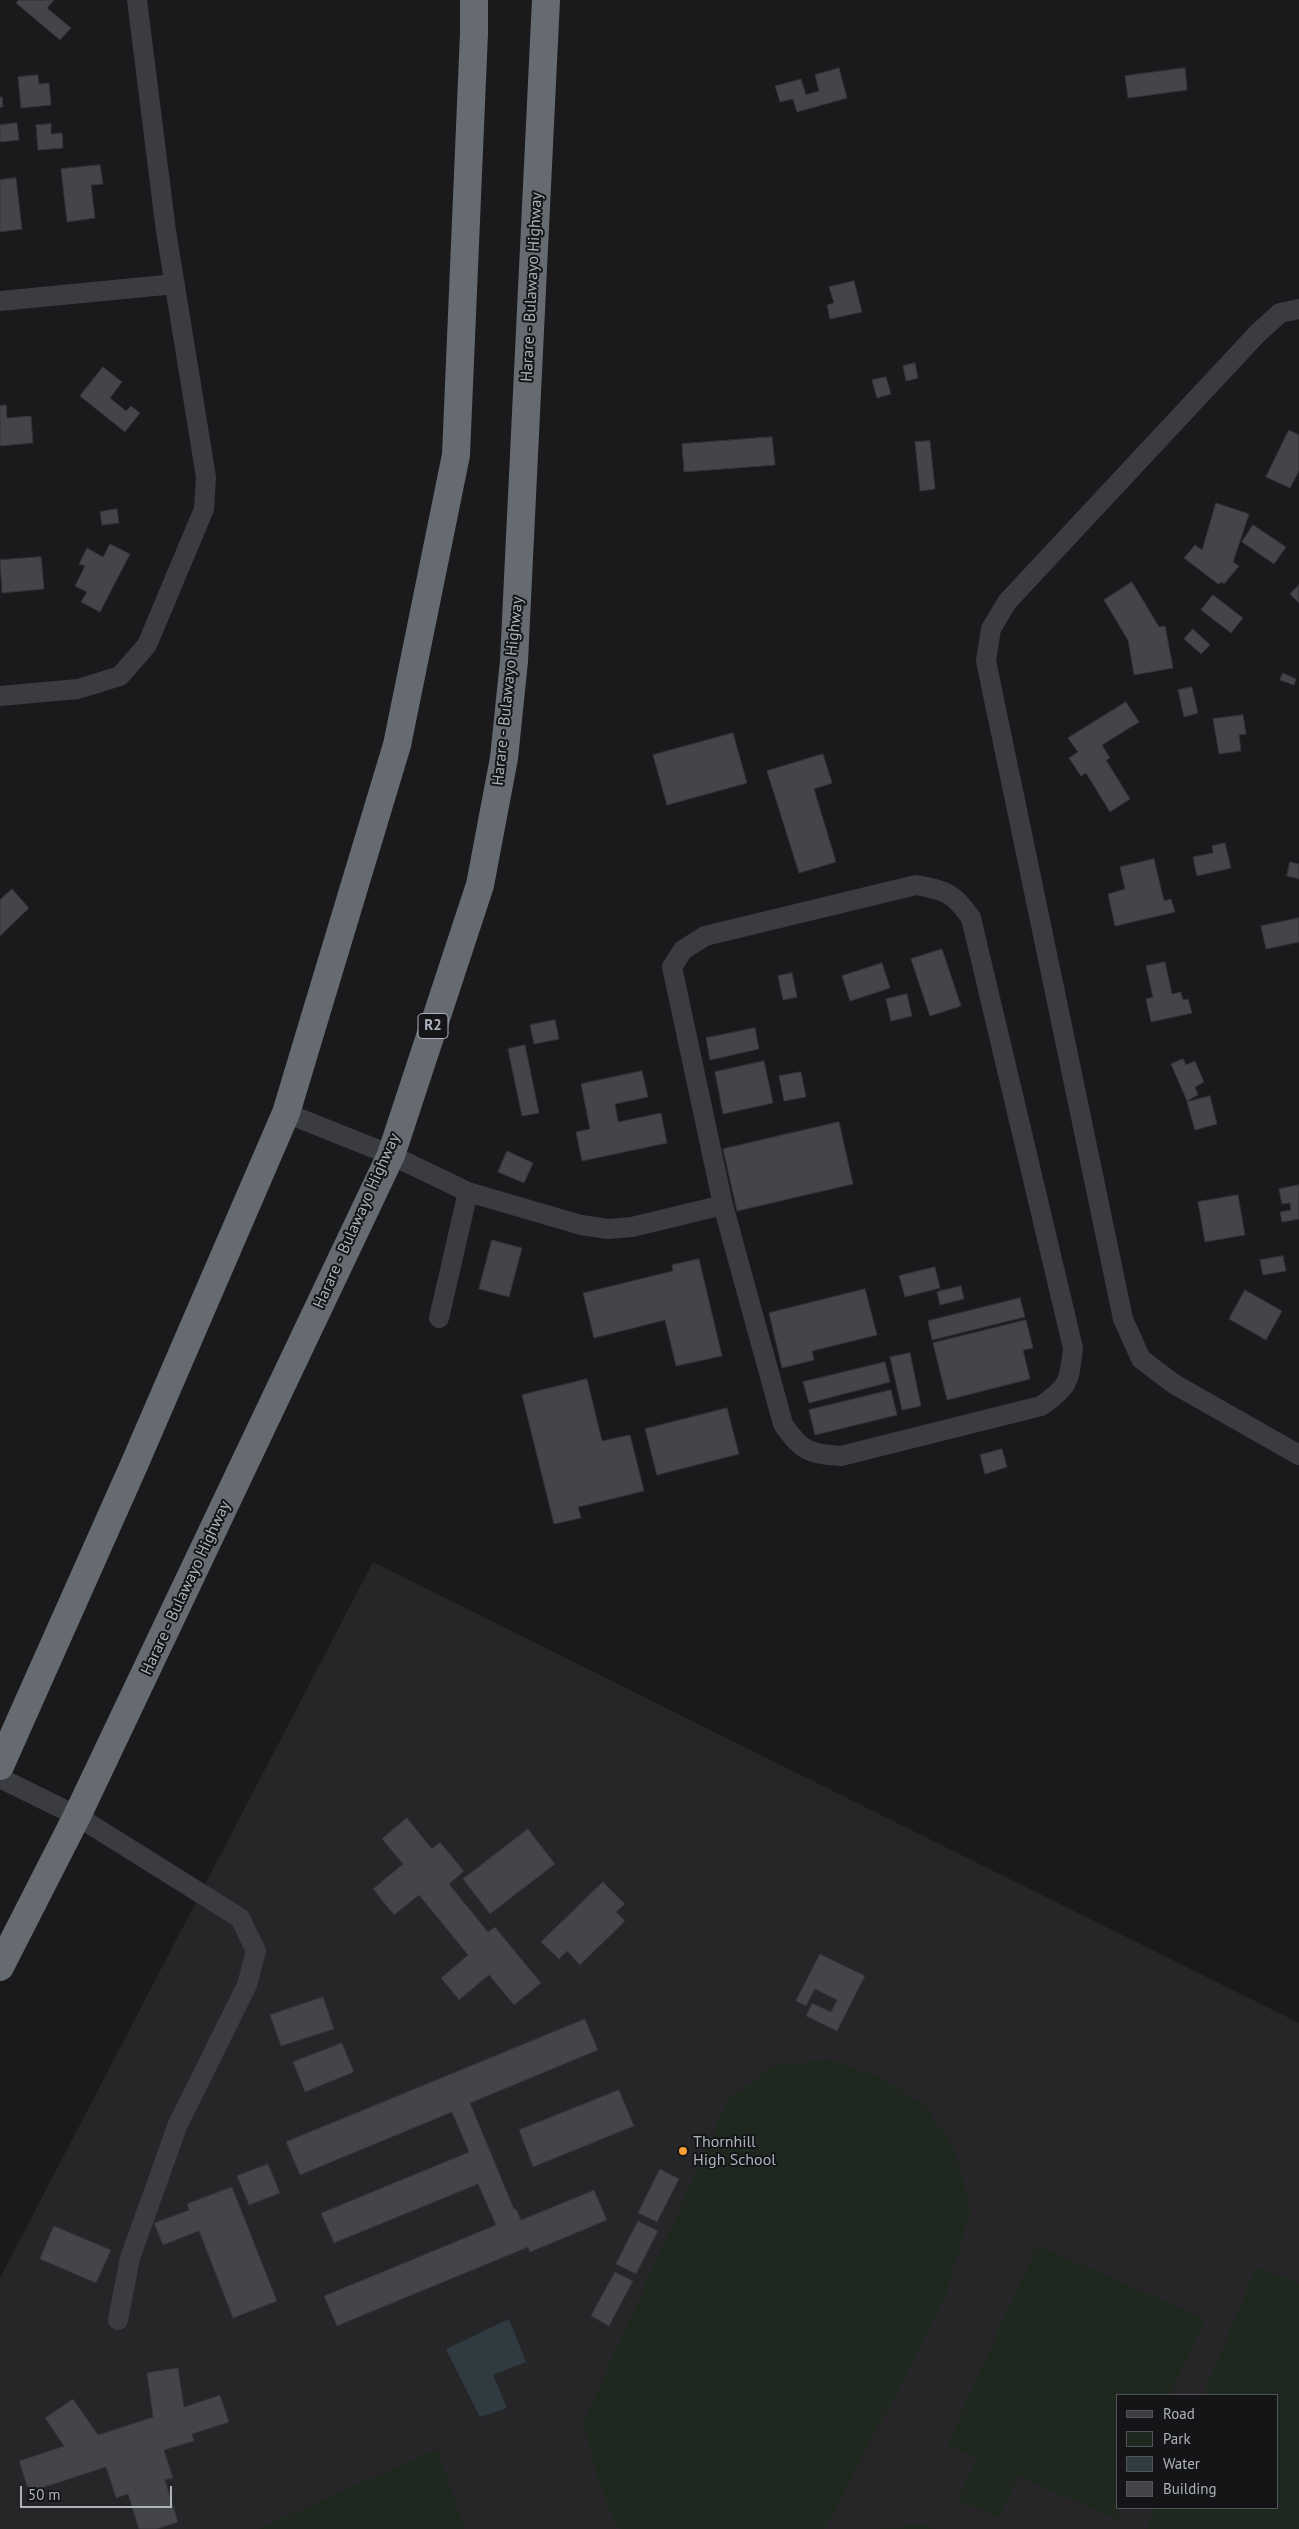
<!DOCTYPE html>
<html>
<head>
<meta charset="utf-8">
<style>
  body { margin:0 }
  #map { position:relative; width:1299px; height:2529px; overflow:hidden; background:#1a1a1c; font-family:"PT Sans",sans-serif }
  canvas { display:block }
  .legend { position:absolute; left:1116px; top:2394px; width:162px; height:115px; box-sizing:border-box; background:#151517; border:1px solid #515459; margin:0; padding:6px 9px; list-style:none; font-size:15px; color:#acb3bc }
  .legend li { display:flex; align-items:center; gap:10px; height:25px }
  .legend b { width:25px; border:1px solid #515459 }
  .scale { position:absolute; left:20px; top:2486px; width:152px; height:22px; box-sizing:border-box; border:2px solid #acb3bc; border-top:0; padding-left:6px; font-size:15px; line-height:18px; white-space:nowrap; color:#acb3bc; -webkit-text-stroke:4px #151517; paint-order:stroke }
</style>
</head>
<body>
<div id="map">
<canvas width="1299" height="2529"></canvas>
<ul class="legend">
<li><b style="height:6px;background:#3a3c41"></b>Road</li>
<li><b style="height:14px;background:#1f281f"></b>Park</li>
<li><b style="height:14px;background:#2f3b41"></b>Water</li>
<li><b style="height:14px;background:#444549"></b>Building</li>
</ul>
<div class="scale">50 m</div>
</div>
<script>
const c = document.querySelector('canvas').getContext('2d');
c.lineJoin = 'round';
function fill(path, color) {
  c.fillStyle = color;
  c.fill(path, 'evenodd');
}
function trace(path, color, width, dash) {
  c.strokeStyle = color;
  c.lineWidth = width;
  c.lineCap = dash ? 'butt' : 'round';
  c.setLineDash(dash || []);
  c.stroke(path);
}
function label(font, color, halo, rows, align = 'center') {
  c.font = font + ' "PT Sans",sans-serif';
  c.lineWidth = 4;
  c.setLineDash([]);
  c.textBaseline = 'middle';
  c.strokeStyle = halo;
  c.fillStyle = color;
  for (const [text, x, y, turn = 0] of rows) {
    c.save();
    c.translate(x, y);
    c.rotate((+turn || 0) * Math.PI / 180);
    c.textAlign = isNaN(turn) ? turn : align;
    if (halo) c.strokeText(text, 0, 0);
    c.fillText(text, 0, 0);
    c.restore();
  }
}
fill(new Path2D(`
  M373 1562 1299 2023V2529H0V2278ZM1118 2395H1278V2508H1118Z`), '#262629');
fill(new Path2D(`
  M830 2060 880 2077 924 2105 953 2145 971 2209 945 2298 829 2523 822 2529H621L616 2524 598 2481 583 2423 729 2099 774 2065Z
  M1037 2245 1205 2319 1171 2395H1118V2508H1121L1116 2519 1018 2476 999 2518 958 2500 977 2458 947 2445Z
  M1256 2268 1299 2283V2529H1146L1155 2508H1278V2395H1203Z
  M437 2449 465 2529H258Z
  M922 2524 935 2529H878Z`), '#1f281f');
fill(new Path2D(`
  M509 2319 526 2362 493 2375 507 2408 480 2417 446 2349Z`), '#2f3b41');
const building = new Path2D(`
  M19 0H54L47 8 71 28 60 40 16 3Z
  M839 68 847 98 797 112 793 99 780 102 775 86 801 79 806 95 819 91 815 75Z
  M1185 68 1187 90 1128 98 1125 76Z
  M38 75 39 84 49 83 51 105 21 108 18 77Z
  M0 97H2L3 107H0Z
  M17 123 19 140 0 142V125Z
  M51 124V134L62 133 63 148 38 150 36 125Z
  M100 165 103 184 91 185 95 218 67 222 61 169Z
  M16 178 22 229 0 232V180Z
  M854 281 862 312 830 319 827 305 834 303 829 287Z
  M915 363 918 378 906 381 903 366Z
  M103 367 122 382 110 398 126 411 131 406 140 413 125 432 80 396Z
  M886 377 891 394 877 398 872 380Z
  M6 405 7 418 31 416 33 443 0 446V406Z
  M1289 430 1299 435V471L1290 488 1266 477Z
  M772 437 775 465 684 472 682 444Z
  M930 441 935 489 920 491 915 442Z
  M1216 503 1249 514 1233 562 1239 566 1224 584 1222 582 1218 584 1184 558 1195 545 1202 550Z
  M117 509 119 523 102 525 100 512Z
  M1253 525 1286 547 1274 564 1242 542Z
  M110 544 130 554 100 612 81 602 87 592 75 586 85 566 79 564 87 548 103 557Z
  M41 557 44 589 2 593 0 560Z
  M1132 582 1159 627 1165 626 1173 668 1134 675 1128 640 1104 600Z
  M1299 585V603L1290 594Z
  M1213 595 1243 618 1231 633 1201 610Z
  M1193 629 1210 645 1201 654 1184 639Z
  M1283 673 1296 679 1294 685 1280 680Z
  M1192 687 1198 713 1184 717 1178 690Z
  M1126 702 1139 722 1102 745 1110 758 1106 760 1130 799 1110 812 1086 773 1081 776 1069 758 1078 752 1068 738Z
  M1243 715 1246 734 1239 735 1241 751 1219 754 1213 719Z
  M733 733 747 783 667 805 653 755Z
  M823 754 832 783 814 789 836 862 799 873 767 771Z
  M1225 843 1231 868 1197 876 1193 857 1213 853 1212 846Z
  M1154 859 1164 901 1171 899 1175 912 1115 926 1108 894 1125 889 1120 867Z
  M1290 862 1299 864V879L1287 876Z
  M12 889 29 908 0 936V900Z
  M1299 918V942L1266 949 1261 926Z
  M942 949 961 1006 930 1016 911 959Z
  M1165 962 1172 994 1181 992 1183 1000 1188 999 1192 1013 1151 1022 1146 999 1153 997 1146 966Z
  M882 963 890 988 850 1001 842 976Z
  M792 973 797 997 783 1000 778 976Z
  M907 994 912 1016 891 1021 886 999Z
  M555 1020 559 1039 534 1044 530 1025Z
  M755 1028 759 1049 710 1060 706 1038Z
  M525 1045 539 1113 522 1116 508 1049Z
  M1183 1059 1186 1065 1195 1061 1204 1082 1195 1087 1198 1095 1187 1101 1171 1064Z
  M764 1061 773 1103 723 1114 715 1072Z
  M642 1071 648 1097 615 1104 618 1122 661 1113 667 1143 582 1161 576 1132 590 1129 581 1084Z
  M801 1072 806 1097 784 1101 779 1076Z
  M1210 1096 1217 1124 1195 1130 1187 1102Z
  M839 1122 853 1184 737 1211 723 1149Z
  M507 1151 533 1163 524 1183 498 1172Z
  M1299 1185V1219L1282 1222 1280 1212 1291 1210 1290 1203 1282 1204 1279 1189Z
  M1238 1195 1245 1235 1205 1242 1198 1202Z
  M492 1240 522 1248 509 1297 479 1289Z
  M1283 1256 1286 1271 1263 1275 1260 1260Z
  M699 1259 722 1356 676 1366 665 1320 594 1338 583 1293 673 1271 672 1265Z
  M935 1267 940 1288 905 1297 899 1276Z
  M961 1286 964 1299 940 1305 937 1292Z
  M865 1289 877 1335 812 1351 814 1360 782 1368 769 1313Z
  M1245 1290 1282 1311 1266 1340 1229 1319Z
  M1020 1298 1025 1317 932 1340 928 1321Z
  M1026 1320 1033 1348 1023 1350 1030 1379 947 1400 933 1343Z
  M910 1353 921 1406 902 1410 890 1357Z
  M885 1362 890 1382 809 1403 803 1382Z
  M587 1379 602 1441 630 1435 644 1491 578 1507 581 1518 554 1524 522 1395Z
  M891 1390 897 1415 815 1435 809 1410Z
  M727 1408 739 1454 657 1475 645 1429Z
  M1002 1449 1007 1467 985 1474 980 1455Z
  M407 1818 432 1849 440 1842 464 1871 449 1884 488 1932 495 1927 541 1983 514 2005 489 1975 459 2000 441 1978 468 1955 419 1895 394 1915 373 1889 403 1864 382 1839Z
  M528 1829 555 1864 490 1914 463 1879Z
  M603 1882 625 1904 616 1912 625 1921 580 1965 567 1951 559 1959 541 1942Z
  M820 1954 865 1976 837 2031 806 2016 812 2003 831 2012 837 2000 815 1989 806 2006 796 2001Z
  M323 1997 334 2029 281 2046 270 2015Z
  M585 2019 598 2050 470 2103 514 2209H516L521 2220 594 2190 607 2220 530 2252 528 2247 337 2326 324 2296 496 2225 478 2184 334 2243 321 2213 469 2152 452 2112 300 2175 286 2142Z
  M342 2043 354 2072 305 2092 293 2062Z
  M619 2090 634 2126 533 2167 519 2130Z
  M268 2164 280 2193 249 2205 237 2176Z
  M660 2169 679 2179 657 2222 638 2213Z
  M232 2187 277 2301 233 2318 199 2231 163 2245 154 2223 189 2210 187 2204Z
  M638 2221 658 2231 636 2274 616 2264Z
  M54 2226 111 2250 96 2283 40 2259Z
  M615 2272 633 2281 609 2326 591 2316Z
  M178 2368 184 2407 220 2395 229 2422 192 2434 194 2441 164 2450 173 2478 165 2480 178 2522 157 2529H139L128 2494 116 2498 106 2467 29 2492 19 2461 64 2446 45 2418 73 2399 98 2435 153 2417 147 2373Z`);
fill(building, '#444549');
trace(building, '#343438', 1);
trace(new Path2D(`
  M0 301 175 284
  M1299 309 1280 313 1257 334 1007 602 991 629 986 661 1123 1319 1141 1359 1174 1384 1299 1455
  M0 696 78 689 120 676 147 645 204 509 206 477 166 231 137 0
  M916 885C946 891 953 892 971 918L1073 1348C1069 1381 1070 1386 1041 1406L841 1456C809 1454 801 1451 783 1424L723 1205 672 967 683 950 705 936Z
  M286 1113 391 1155 468 1192 581 1225 608 1229 632 1227 723 1205
  M439 1318 468 1192
  M0 1778 77 1816 240 1918 256 1951 247 1985 178 2124 130 2258 118 2320`), '#3a3c41', 20);
trace(new Path2D(`
  M0 1766 134 1465 286 1113 397 745 456 455 474 33V0
  M0 1967 77 1816 391 1155 480 885 504 758 514 661 546 0`), '#666b72', 28);
for (const [x, y, r, color] of [
  [683,2151,5,"#f99d35"]
]) {
  const dot = new Path2D();
  dot.arc(x, y, r, 0, 2 * Math.PI);
  c.fillStyle = color;
  c.fill(dot);
  trace(dot, '#151517', 2);
}
for (const [x, y, w] of [
  [433,1026,30]
]) {
  const box = new Path2D();
  box.roundRect(x - w / 2, y - 12.5, w, 25, 4);
  c.fillStyle = '#151517';
  c.fill(box);
  trace(box, '#acb3bc', 1);
}
label('bold 15px', '#acb3bc', null, [
  ["R2",433,1026]
]);
label('16px', '#acb3bc', '#151517', [
  ["Harare - Bulawayo Highway",532,287,-87],
  ["Harare - Bulawayo Highway",508,691,-84],
  ["Harare - Bulawayo Highway",357,1221,-66],
  ["Harare - Bulawayo Highway",186,1588,-65]
]);
label('16px', '#acb3bc', '#151517', [
  ["Thornhill",693,2142],
  ["High School",693,2160]
], 'left');
</script>
</body>
</html>
